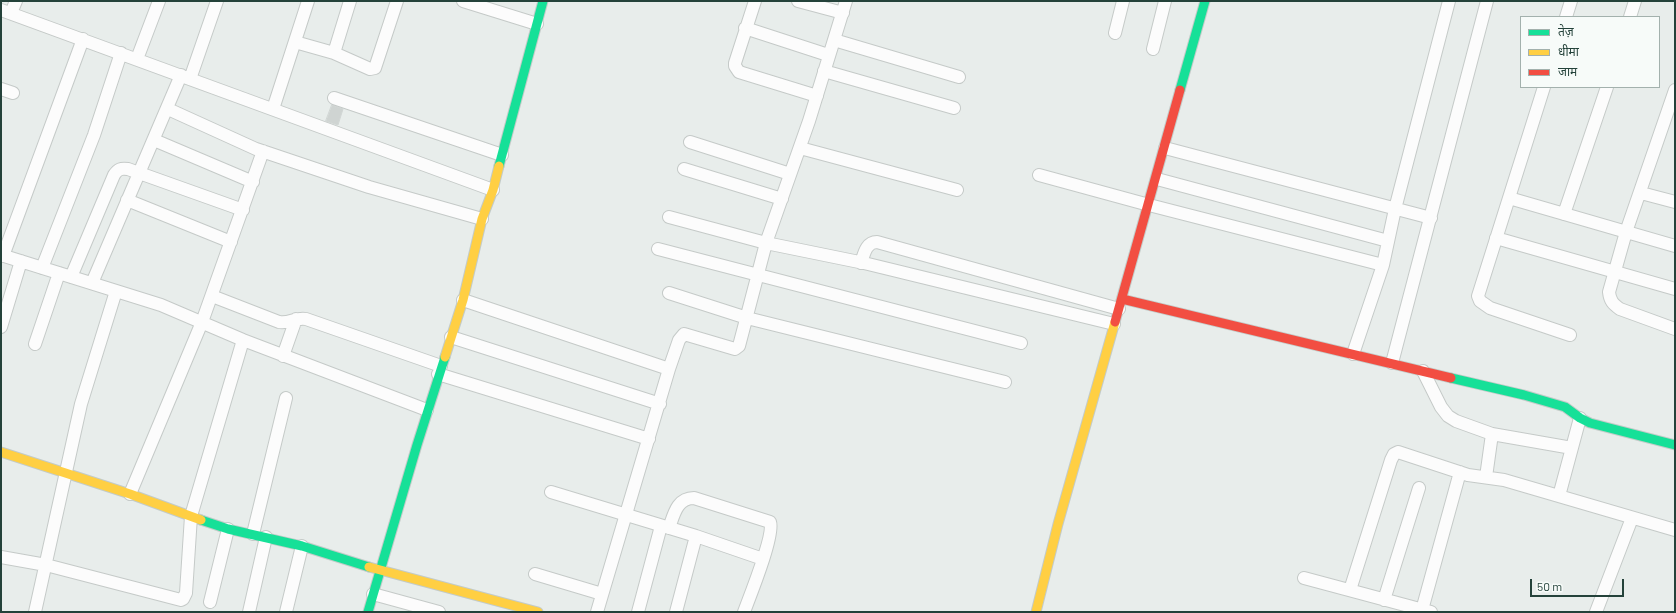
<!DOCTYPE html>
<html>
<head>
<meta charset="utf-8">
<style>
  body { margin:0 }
  #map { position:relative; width:1676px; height:613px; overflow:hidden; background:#e8edeb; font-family:Barlow,"Noto Sans Devanagari",sans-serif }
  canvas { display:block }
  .frame { position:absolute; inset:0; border:2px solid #24423a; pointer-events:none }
  .legend { position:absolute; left:1520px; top:16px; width:140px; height:72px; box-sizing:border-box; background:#f7fbf9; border:1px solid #a3b1ad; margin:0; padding:5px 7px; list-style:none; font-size:12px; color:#24423a }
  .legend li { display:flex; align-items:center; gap:8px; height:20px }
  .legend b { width:20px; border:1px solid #a3b1ad }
  .scale { position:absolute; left:1530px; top:579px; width:94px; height:18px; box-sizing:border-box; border:2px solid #24423a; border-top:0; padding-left:5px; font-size:12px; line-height:14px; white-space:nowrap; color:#24423a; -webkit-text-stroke:3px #f7fbf9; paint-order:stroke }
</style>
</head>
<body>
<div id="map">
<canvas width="1676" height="613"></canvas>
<div class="frame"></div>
<ul class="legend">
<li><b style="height:5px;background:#16e098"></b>तेज़</li>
<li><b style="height:5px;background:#ffcf43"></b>धीमा</li>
<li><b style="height:5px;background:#f24e42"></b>जाम</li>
</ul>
<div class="scale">50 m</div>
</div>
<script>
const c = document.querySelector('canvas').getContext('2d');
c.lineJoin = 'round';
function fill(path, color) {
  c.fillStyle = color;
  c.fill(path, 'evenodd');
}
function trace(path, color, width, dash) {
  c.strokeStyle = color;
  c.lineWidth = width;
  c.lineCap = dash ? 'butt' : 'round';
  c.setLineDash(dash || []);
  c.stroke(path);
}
const building = new Path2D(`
  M332 105 343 109 338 125 326 121Z`);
fill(building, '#cfd4d2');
trace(building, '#d1d6d4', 1);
const street = new Path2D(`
  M463 1 537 24
  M755 1 735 63V66L739 72 817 96
  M798 1 843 13
  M1 10 493 190
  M11 13 16 1
  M1566 17 1571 1
  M1630 17 1635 1
  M745 28 828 55
  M1115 33 1123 1
  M834 40 959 77
  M295 42 334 53 350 1
  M1153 49 1165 1
  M334 53 370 69 375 68 397 1
  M137 59 159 1
  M824 71 954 108
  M190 79 217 1
  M1544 87 1478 296 1480 301 1490 308 1570 335
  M1 89 13 93
  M1675 90 1626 232 1609 292C1610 301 1613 304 1620 309L1675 329
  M334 98 502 155
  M168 109 256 149 369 187 482 219
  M273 109 308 1
  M154 140 253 182
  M690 142 790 174
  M800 148 957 190
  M1165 148 1431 218
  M684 169 782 199
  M1039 175 1149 205 1383 265
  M1157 179 1388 241
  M1641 193 1675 202
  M1509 198 1675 246
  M127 200 231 242
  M1564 214 1607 87
  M669 217 766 243 864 263 1114 324
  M1496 238 1675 289
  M658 249 1021 343
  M1 255 161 305 243 340 427 410
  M3 256 83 39
  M861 263C864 254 866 242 877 242L1119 309
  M42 268 94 135 121 53
  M71 277 114 175C118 169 121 168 128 169L243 210
  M92 283 181 75
  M669 293 747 318 1005 382
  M212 296 279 322C289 324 296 317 306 319L441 366
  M463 300 669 369 597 612
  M1 327 21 261
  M451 337 660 404
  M35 344 59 273
  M1353 354 1383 265 1395 209 1449 1
  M283 356 296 319
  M1392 363 1487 1
  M669 369 679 340 684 334 735 349 739 346 766 243 809 121 846 1
  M1423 371 1441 407 1448 416 1456 421 1492 434 1572 448
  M438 374 649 439
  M1486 477 1492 434
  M551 492 696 536 763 559
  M130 494 202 322 263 151
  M1559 496 1580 418
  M669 528C674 514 677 498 694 498L770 522C775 534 750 596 744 612
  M253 534 286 398
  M1 557 46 565 181 600 183 599 186 593 191 516 243 340
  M535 574 602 594
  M1304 578 1431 612
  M1350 590 1391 460 1394 454 1398 452 1468 475 1504 480 1675 530
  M373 594 439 612
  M1384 600 1419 488
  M210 602 228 529
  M1422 610 1460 472
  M35 612 81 404 116 291
  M249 612 266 537
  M286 612 302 546
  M638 612 661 526
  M676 612 696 536
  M1596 612 1632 518`);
const fast = new Path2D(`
  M1180 90 1205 1
  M499 166 543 1
  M1451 378 1524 395 1565 407 1580 418 1590 423 1675 445
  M201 520 228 529 302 546 369 567
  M368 612 417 445 445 357`);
const slow = new Path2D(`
  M445 357 463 300 482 219 493 190 499 166
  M1 452 130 494 201 520
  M369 567 538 612
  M1036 612 1058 524 1115 322`);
const jam = new Path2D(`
  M1122 299 1451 378
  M1115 322 1180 90`);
trace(street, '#c5cac8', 14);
trace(fast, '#c3cbc8', 11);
trace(slow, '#c3cbc8', 11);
trace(jam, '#c3cbc8', 11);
trace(street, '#fcfcfc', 12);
trace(fast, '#16e098', 9);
trace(slow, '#ffcf43', 9);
trace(jam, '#f24e42', 9);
</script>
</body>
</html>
